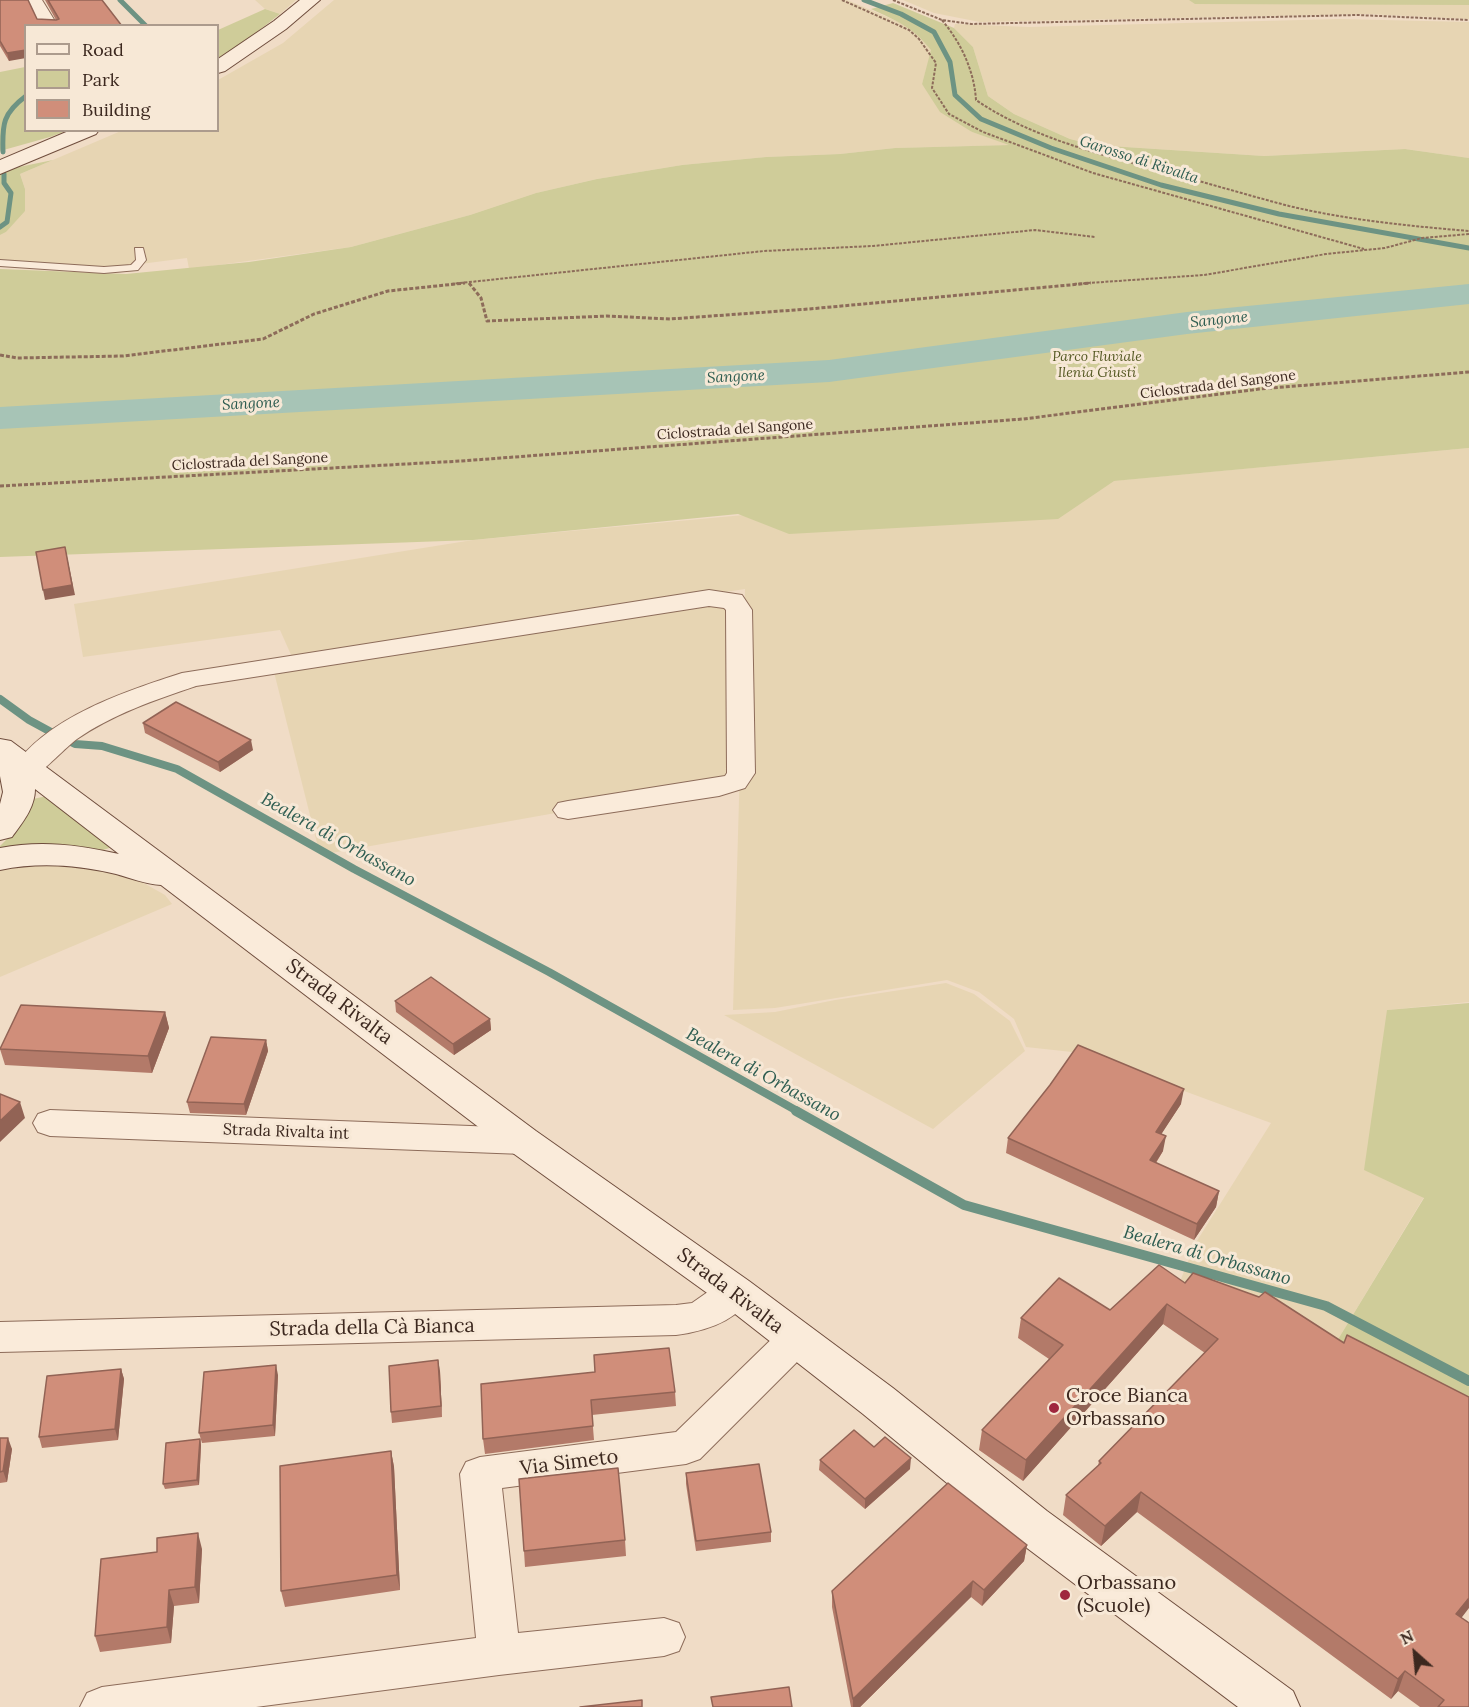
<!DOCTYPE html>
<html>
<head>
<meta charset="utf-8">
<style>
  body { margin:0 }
  #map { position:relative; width:1469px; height:1707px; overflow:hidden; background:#f0dcc6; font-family:Lora,serif }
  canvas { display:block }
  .legend { position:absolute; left:24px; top:24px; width:195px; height:108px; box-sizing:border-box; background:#f7e8d6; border:2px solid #ac9b8d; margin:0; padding:8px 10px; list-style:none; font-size:18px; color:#3c281f }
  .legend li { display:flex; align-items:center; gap:12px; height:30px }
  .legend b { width:30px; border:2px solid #ac9b8d }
  .north { position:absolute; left:1385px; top:1623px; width:60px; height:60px; -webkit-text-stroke:4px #f7e8d6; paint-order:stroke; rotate:333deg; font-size:16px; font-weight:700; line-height:24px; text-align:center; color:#3c281f }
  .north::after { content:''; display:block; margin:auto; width:21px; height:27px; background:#3c281f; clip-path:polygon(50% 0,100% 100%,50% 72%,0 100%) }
</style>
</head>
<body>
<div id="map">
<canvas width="1469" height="1707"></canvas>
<ul class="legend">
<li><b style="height:8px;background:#faebda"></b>Road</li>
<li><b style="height:16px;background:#cfcc99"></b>Park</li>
<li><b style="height:16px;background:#d08e7a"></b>Building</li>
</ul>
<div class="north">N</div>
</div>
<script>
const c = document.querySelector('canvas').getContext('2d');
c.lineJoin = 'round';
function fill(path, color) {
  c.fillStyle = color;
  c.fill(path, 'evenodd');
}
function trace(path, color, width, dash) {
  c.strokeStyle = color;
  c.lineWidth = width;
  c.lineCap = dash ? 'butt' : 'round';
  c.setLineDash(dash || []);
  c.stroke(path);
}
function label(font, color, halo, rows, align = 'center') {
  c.font = font + ' Lora,serif';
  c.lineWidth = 6;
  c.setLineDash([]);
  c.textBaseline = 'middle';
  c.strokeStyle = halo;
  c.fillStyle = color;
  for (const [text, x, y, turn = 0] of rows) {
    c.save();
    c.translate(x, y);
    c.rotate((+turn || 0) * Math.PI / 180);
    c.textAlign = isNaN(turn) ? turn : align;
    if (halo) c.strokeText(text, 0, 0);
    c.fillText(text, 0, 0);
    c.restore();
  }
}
fill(new Path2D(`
  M255 0H296L280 14 265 9Z
  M334 0H847L906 25 919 35 932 50 922 84 972 132 1012 145 895 148 840 154 766 157 682 165 597 179 536 193 470 215 351 247 189 269 187 258 117 267 0 261V235L6 232 25 189 20 174 121 131 218 130V80L283 43Z
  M903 0H1469V19L1367 14 980 22 934 13Z
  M1340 19 1469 22V158L1405 149 1264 156 1094 145 1070 139 1014 114 988 96 973 47 954 28 955 24 1029 27Z
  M1469 448V1002L1387 1010 1424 1197 1337 1341 1177 1289 1195 1244 1271 1123 1111 1064 1072 1052 1026 1047 1014 1019 979 992 947 980 775 1008 733 1010 745 589 292 657 280 630 83 657 74 604 473 540Z
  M740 599 735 781 320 855 274 672Z
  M70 862 104 869 140 881 165 895 172 904 0 977V870L27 864Z
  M946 983 974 994 1010 1021 1025 1051 933 1129 724 1015 775 1012 835 1000Z`), '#e7d5b3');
fill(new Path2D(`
  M1189 0H1469V5L1195 4Z
  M893 3 954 28 973 47 988 96 1014 114 1070 139 1094 145 1264 156 1405 149 1469 158V448L1114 481 1058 519 789 534 738 514 473 540 0 557V269L126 274 249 262 351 247 470 215 536 193 597 179 682 165 766 157 840 154 895 148 1009 145 972 132 940 112 922 84 931 50C913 27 897 21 871 9Z
  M265 9 280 14 244 42 218 58V30Z
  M25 67 26 130 66 131 50 137 0 151V72Z
  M53 160 20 174 25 189V211L6 232 0 235V173L14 168Z
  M52 795 122 844 103 850 87 848 0 853V846L17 829 33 799Z
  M1469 1003V1406L1337 1341 1424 1198 1364 1170 1387 1010Z`), '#cfcc99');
trace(new Path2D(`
  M120 0 146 26
  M864 0 901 14 934 32 950 62 955 95 981 119 1051 148 1161 185 1279 214 1469 248
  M3 152C2 124 3 113 26 96
  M0 227 7 222 11 193 4 183V174`), '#6d9383', 5);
trace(new Path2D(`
  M0 699 29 720 51 732
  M67 740 75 744 102 746 177 769 354 869 549 972 799 1112`), '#6d9383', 8);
trace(new Path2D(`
  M796 1111 964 1205 1326 1306 1469 1381`), '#6d9383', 10);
fill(new Path2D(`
  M1469 284V304L1187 334 829 382 0 429V407L829 360 1187 312Z`), '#a7c4b6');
const lane = new Path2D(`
  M135 248H143L146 260 138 270 104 273 0 266V260L104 267 131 265 136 260Z`);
const street = new Path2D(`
  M26 0H42L58 26H41Z
  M709 590 742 595 752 610 755 773 745 788 719 796 568 819 558 817 553 810 558 803 568 801 725 776 727 773 726 610 724 608 709 606 196 686C155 700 113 714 77 739 67 746 43 772 35 775 28 777 23 776 17 774L13 768C47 717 126 691 182 673Z
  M50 1110 523 1128 535 1132 540 1141 535 1150 523 1154 50 1136 38 1132 33 1123 38 1114Z
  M735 1277 748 1282 754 1292C739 1321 706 1331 676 1335L0 1352V1322L676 1305 692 1303 722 1282Z
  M795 1325 808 1329 814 1340 808 1351 700 1459 686 1464 502 1488 518 1633 664 1618 679 1623 685 1637 679 1651 664 1656 499 1675 256 1707H80L87 1693 102 1687 476 1638 460 1474 466 1462 480 1457 676 1432 782 1329Z`);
const secondary = new Path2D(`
  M300 0H320L286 29 225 71 218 73V59L274 21Z
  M71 130H99L96 134 0 174V160Z
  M0 739 11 741 536 1131 749 1281 893 1388 1047 1511 1293 1691 1300 1707H1238L1015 1539 863 1414 721 1303 510 1151 161 885C146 884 130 878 116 874 76 865 40 862 0 870V848C41 840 79 845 119 854L35 789C35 808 22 823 12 837L0 840V804L3 792 0 776Z`);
trace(lane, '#8d6c5a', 2);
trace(street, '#8d6c5a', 2);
trace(secondary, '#6f4d3d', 2);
trace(new Path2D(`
  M842 0 909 30 919 39 936 63 932 88 949 114 983 132 1093 173 1364 249
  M893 0 942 20 971 24 1357 15 1469 20
  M942 20C961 43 974 70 976 100 1030 137 1099 154 1162 171 1204 182 1247 195 1289 206 1348 220 1409 226 1469 231
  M451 284 764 251 873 246 1035 230 1095 237
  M1074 284 1204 275 1326 254 1385 248 1422 238 1469 234`), '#8d6c5a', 2, [3, 1.5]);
trace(new Path2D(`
  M469 283 481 298 487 321 607 316 670 319 809 309 1091 283
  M0 355 17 358 123 356 263 339 314 314 388 291 465 283
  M0 486 461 461 1023 419 1259 389 1469 372`), '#8d6c5a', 3, [4, 2]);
fill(lane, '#faebda');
fill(street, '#faebda');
fill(secondary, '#faebda');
fill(new Path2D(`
  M0 0 37 19 56 20 45 0H102L122 26H26L9 61 0 46Z
  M143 723 253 750 220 772 145 733Z
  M395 1001 490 1019 491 1030 454 1055 396 1012Z
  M165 1012 169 1028 152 1073 5 1065 0 1049Z
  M266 1040 268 1051 246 1115 190 1113 187 1102Z
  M1181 1104 1161 1134 1163 1151 1156 1163 1219 1191 1216 1207 1194 1240 1006 1153 1008 1138Z
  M1159 1265 1462 1618 1469 1707H1420L1398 1691 1391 1699 1137 1512 1101 1546 1063 1515 1066 1495 1098 1466 1099 1461 1205 1353 1163 1324 1023 1481 979 1450 982 1430 1049 1359 1018 1338 1021 1318 1110 1310Z
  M121 1369 124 1379 118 1440 42 1448 39 1437Z
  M440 1371 442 1417 392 1423 391 1412Z
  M278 1375 275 1436 202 1443 199 1433Z
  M481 1384 675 1392 676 1406 592 1415 594 1440 485 1454 483 1439Z
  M0 1438 12 1449 7 1482 0 1483Z
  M200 1439 201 1445 199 1485 165 1489 163 1484Z
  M874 1447 910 1469 865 1509 819 1470 820 1460Z
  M391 1451 394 1467 400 1590 285 1607 281 1591Z
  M686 1473 771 1532V1542L696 1551 686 1484Z
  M625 1540 626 1556 525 1567 524 1551Z
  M1027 1545 1024 1561 982 1606 971 1597 860 1707H851L832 1607V1591Z
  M202 1549 199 1603 174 1606 171 1643 100 1652 95 1636Z`), '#b37a69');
fill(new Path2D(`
  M26 50V58L9 61 7 53Z
  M65 547 75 595 45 600 43 590Z
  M251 740 253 750 220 772 218 762Z
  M165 1012 169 1028 152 1073 148 1056Z
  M490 1019 491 1030 454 1055 453 1044Z
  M266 1040 268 1051 246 1115 244 1104Z
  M1184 1089 1181 1104 1153 1147 1156 1132Z
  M20 1102 25 1118 0 1142V1121Z
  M1166 1136 1163 1151 1147 1176 1150 1160Z
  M1219 1191 1216 1207 1194 1240 1197 1224Z
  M1167 1304 1163 1324 1023 1481 1026 1460Z
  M438 1360 440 1371 442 1417 441 1406Z
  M276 1365 278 1375 275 1436 273 1425Z
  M121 1369 124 1379 118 1440 115 1429Z
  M8 1438 12 1449 7 1482 3 1471Z
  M200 1439 201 1445 199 1485 197 1480Z
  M391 1451 394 1467 400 1590 397 1575Z
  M911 1458 910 1469 865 1509V1499Z
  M1141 1492 1137 1512 1101 1546 1105 1526Z
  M198 1533 202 1549 199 1603 195 1587Z
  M1027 1545 1024 1561 982 1606 984 1590Z
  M973 1581 971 1597 860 1707H853V1699Z
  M169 1590 174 1606 171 1643 167 1627Z
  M1469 1598V1608L1449 1634 1456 1614Z
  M1405 1671 1398 1691 1391 1699 1398 1679Z`), '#926355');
const building = new Path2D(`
  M0 0H28L37 19 56 20 59 19 48 0H102L122 26H26V50L7 53 0 41Z
  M65 547 72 585 43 590 36 552Z
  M176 702 251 740 218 762 143 723Z
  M431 977 490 1019 453 1044 395 1001Z
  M21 1005 165 1012 148 1056 0 1049Z
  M211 1037 266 1040 244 1104 187 1102Z
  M1078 1045 1184 1089 1156 1132 1166 1136 1150 1160 1219 1191 1197 1224 1008 1138 1050 1085Z
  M0 1094 20 1102 0 1121Z
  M1159 1265 1185 1283 1193 1273 1259 1297 1265 1292 1344 1343 1347 1335 1469 1397V1598L1456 1614 1469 1623V1707H1438L1444 1700 1405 1671 1398 1679 1141 1492 1105 1526 1066 1495 1101 1463 1099 1461 1218 1339 1167 1304 1026 1460 982 1430 1063 1345 1021 1318 1059 1278 1110 1310Z
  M669 1348 675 1392 591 1400 593 1426 483 1439 481 1384 595 1372 594 1355Z
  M438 1360 441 1406 391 1412 389 1366Z
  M276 1365 273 1425 199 1433 204 1372Z
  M121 1369 115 1429 39 1437 47 1376Z
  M854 1430 874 1447 885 1437 911 1458 865 1499 820 1460Z
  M0 1438H8L3 1471 0 1472Z
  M200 1439 197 1480 163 1484 166 1443Z
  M391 1451 397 1575 281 1591 280 1466Z
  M759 1464 771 1532 696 1541 686 1473Z
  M618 1468 625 1540 524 1551 519 1479Z
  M948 1483 1027 1545 984 1590 973 1581 853 1699 832 1591Z
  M198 1533 195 1587 169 1590 167 1627 95 1636 101 1559 157 1552V1538Z
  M789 1687 792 1707H713L711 1697Z
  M642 1700V1707H580Z`);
fill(building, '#d08e7a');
trace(building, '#926355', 1.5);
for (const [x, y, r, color] of [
  [1054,1408,6,"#9f273e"],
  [1065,1595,6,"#9f273e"]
]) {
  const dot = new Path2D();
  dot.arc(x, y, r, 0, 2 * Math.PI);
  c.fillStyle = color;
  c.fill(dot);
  trace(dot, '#f7e8d6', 2);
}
label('italic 14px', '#565a24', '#f7e8d6', [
  ["Parco Fluviale",1097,357],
  ["Ilenia Giusti",1097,373]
]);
label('14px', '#3c281f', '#f7e8d6', [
  ["Ciclostrada del Sangone",1218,385,-7],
  ["Ciclostrada del Sangone",735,430,-4],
  ["Ciclostrada del Sangone",250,462,-3]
]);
label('italic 15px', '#2e5d51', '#f7e8d6', [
  ["Garosso di Rivalta",1139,160,18],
  ["Sangone",1219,320,-6],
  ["Sangone",736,377,-3],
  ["Sangone",251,404,-3]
]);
label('16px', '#3c281f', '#f7e8d6', [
  ["Strada Rivalta int",286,1132,2]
]);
label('italic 18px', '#2e5d51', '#f7e8d6', [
  ["Bealera di Orbassano",338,840,29],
  ["Bealera di Orbassano",763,1075,29],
  ["Bealera di Orbassano",1207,1256,16]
]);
label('20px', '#3c281f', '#f7e8d6', [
  ["Strada Rivalta",339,1002,37],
  ["Strada Rivalta",730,1291,37],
  ["Strada della Cà Bianca",372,1328,-1],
  ["Via Simeto",569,1463,-7]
]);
label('20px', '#3c281f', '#f7e8d6', [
  ["Croce Bianca",1066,1396],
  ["Orbassano",1066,1419],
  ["Orbassano",1077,1583],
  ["(Scuole)",1077,1606]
], 'left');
</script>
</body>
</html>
